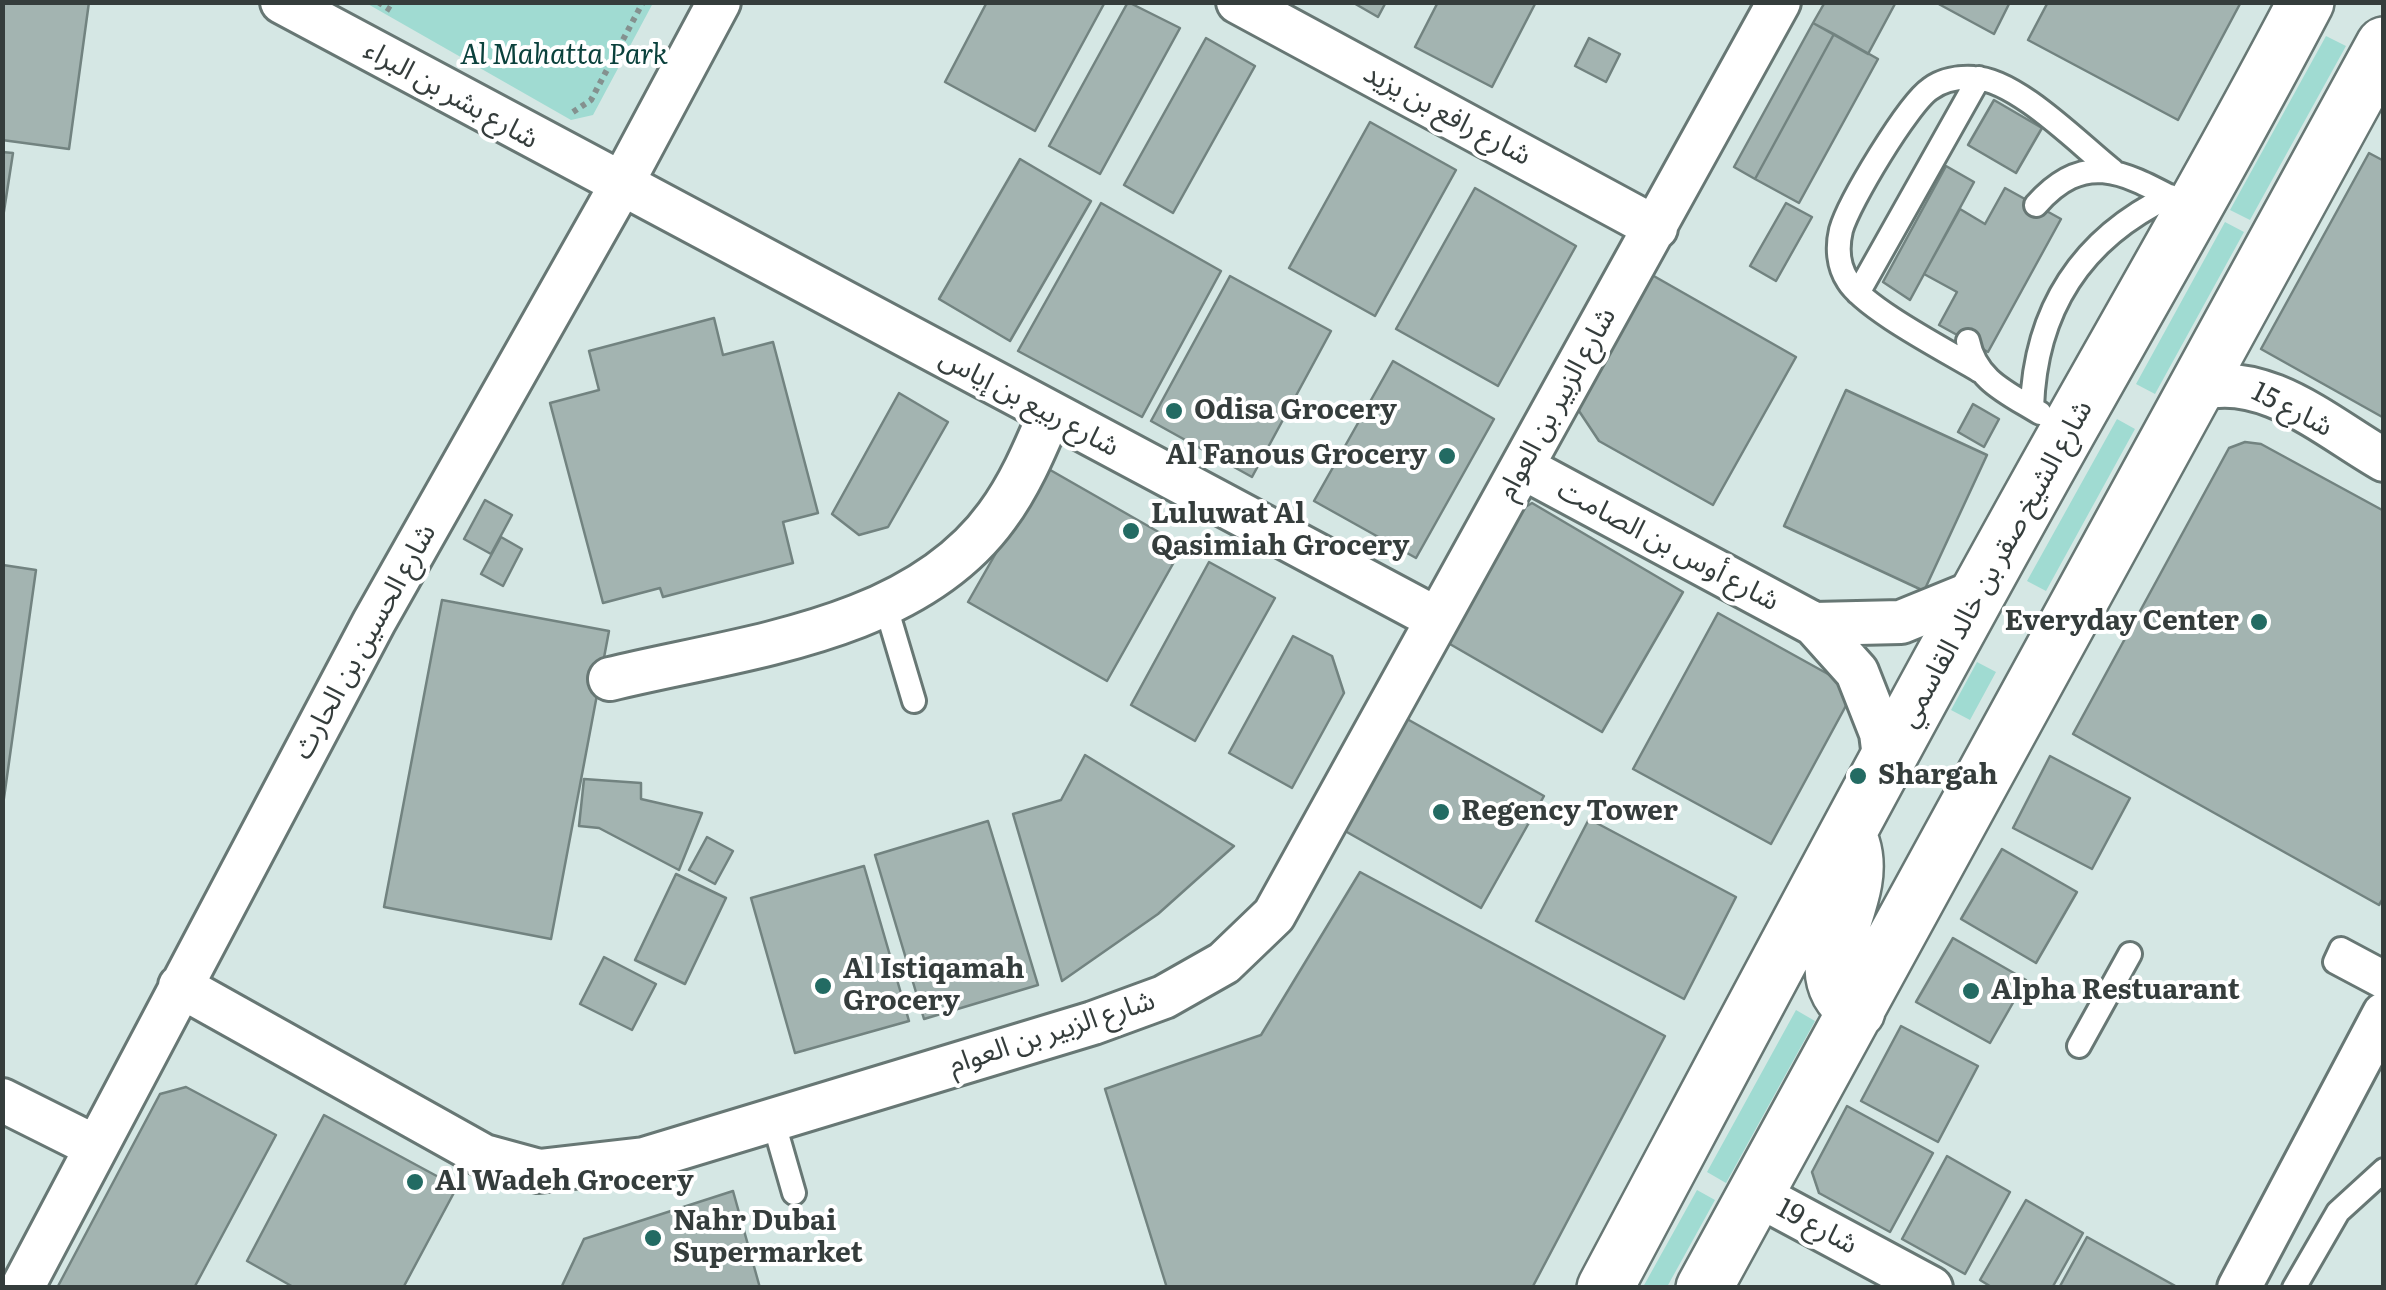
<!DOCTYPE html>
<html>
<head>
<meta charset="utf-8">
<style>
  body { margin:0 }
  #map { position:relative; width:2386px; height:1290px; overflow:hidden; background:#d5e7e4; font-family:Literata,serif }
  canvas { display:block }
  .frame { position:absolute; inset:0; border:5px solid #353d3c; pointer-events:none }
</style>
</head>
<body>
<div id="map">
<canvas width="2386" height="1290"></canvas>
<div class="frame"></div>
</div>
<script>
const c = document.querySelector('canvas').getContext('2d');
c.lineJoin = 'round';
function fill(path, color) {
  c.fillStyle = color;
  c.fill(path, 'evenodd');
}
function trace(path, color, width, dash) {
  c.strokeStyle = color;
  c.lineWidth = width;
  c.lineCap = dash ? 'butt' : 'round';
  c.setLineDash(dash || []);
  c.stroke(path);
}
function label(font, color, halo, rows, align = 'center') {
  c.font = font + ' Literata,"Noto Sans Arabic",serif';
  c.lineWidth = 8;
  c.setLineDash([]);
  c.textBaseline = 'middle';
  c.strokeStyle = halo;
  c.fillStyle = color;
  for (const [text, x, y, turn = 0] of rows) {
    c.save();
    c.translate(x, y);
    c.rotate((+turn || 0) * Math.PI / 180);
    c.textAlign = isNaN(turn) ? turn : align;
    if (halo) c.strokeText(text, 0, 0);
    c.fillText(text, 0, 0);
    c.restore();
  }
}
fill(new Path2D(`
  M366 3H653L593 115 571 120Z
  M2326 36 2346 46 2250 220 2230 210Z
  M2225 222 2244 232 2155 394 2136 384Z
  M2117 419 2135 429 2046 591 2027 581Z
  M1977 662 1996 672 1970 720 1951 710Z
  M1796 1010 1815 1021 1726 1183 1707 1172Z
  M1697 1190 1715 1200 1667 1287H1643Z`), '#a0dbd2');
const building = new Path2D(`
  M2 2H89L69 149 2 140Z
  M987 2H1105L1035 131 945 82Z
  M1128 2 1180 28 1100 174 1049 146Z
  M1352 2H1386L1378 17Z
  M1438 2H1536L1492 87 1415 47Z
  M1825 2H1896L1868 54 1813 23Z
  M1935 2H2010L1994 34Z
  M2048 2H2241L2178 120 2028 40Z
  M1813 23 1834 34 1755 179 1734 167Z
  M1834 34 1878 59 1799 203 1755 179Z
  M1206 38 1255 66 1173 213 1124 185Z
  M1589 38 1620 54 1606 82 1575 66Z
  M1994 100 2042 128 2016 173 1968 145Z
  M1370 122 1456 170 1375 316 1289 268Z
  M2 152 13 153 2 224Z
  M2369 153 2384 161V418L2261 349Z
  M1020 159 1091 201 1010 341 939 299Z
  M1946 166 1974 182 1910 300 1883 282Z
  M1475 188 1576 246 1498 386 1396 329Z
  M2005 188 2061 219 1988 352 1939 325 1957 292 1924 274 1960 209 1985 224Z
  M1101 203 1221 271 1142 417 1018 351Z
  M1786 203 1812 217 1776 281 1750 266Z
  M1645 271 1796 357 1713 505 1599 441 1579 411V390Z
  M1230 276 1331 331 1252 477 1151 421Z
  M714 318 723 355 773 342 818 513 783 522 793 563 663 597 660 588 603 603 550 403 599 390 589 351Z
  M1393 361 1494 419 1416 558 1314 501Z
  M1846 390 1987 455 1924 591 1784 526Z
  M899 393 948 422 888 527 859 535 832 514Z
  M1973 404 1999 419 1984 447 1958 432Z
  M2245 442 2261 444 2384 511V897L2379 905 2073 734 2229 448Z
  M1045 467 1183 546 1107 681 968 602Z
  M485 500 512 515 491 554 464 539Z
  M1532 503 1683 592 1602 732 1436 636 1504 520Z
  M501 537 522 549 503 586 481 574Z
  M1209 562 1275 598 1195 741 1131 705Z
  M3 565 36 570 3 805H2Z
  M442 600 609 631 551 939 384 907Z
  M1718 613 1855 689 1771 844 1633 769Z
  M1293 636 1332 656 1344 693 1292 788 1229 753Z
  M1400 715 1544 796 1481 908 1338 827Z
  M1085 755 1234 846 1158 914 1062 981 1013 814 1061 800Z
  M2050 756 2130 798 2092 869 2013 828Z
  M584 779 641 783V799L702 813 679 870 599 828 579 826Z
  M1589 819 1736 897 1684 999 1536 921Z
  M988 821 1038 985 924 1019 875 855Z
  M707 837 733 851 715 884 689 870Z
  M2002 849 2077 892 2036 963 1961 919Z
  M864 866 909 1021 795 1053 751 898Z
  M1360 872 1665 1036 1532 1288H1167L1105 1089 1261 1035Z
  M676 874 726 898 685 984 635 960Z
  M1953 938 2026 980 1990 1043 1916 1002Z
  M604 957 656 984 632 1030 580 1004Z
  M1901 1026 1978 1066 1938 1142 1861 1101Z
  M186 1087 276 1135 194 1288H57L160 1094Z
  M1847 1106 1933 1153 1890 1232 1819 1193 1812 1172Z
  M324 1115 457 1187 403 1288H295L247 1261Z
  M1947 1156 2010 1192 1965 1274 1902 1239Z
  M733 1191 760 1288H561L584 1239Z
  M2026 1200 2083 1233 2052 1288H1993L1980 1280Z
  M2087 1237 2179 1288H2059Z`);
fill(building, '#a3b4b1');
trace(building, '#728380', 2.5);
const service = new Path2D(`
  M2036 205C2085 149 2125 173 2180 202
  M1858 293 1979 78
  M1968 341C1976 381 2008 393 2040 413
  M1980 371C1949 352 1865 309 1848 281 1838 266 1837 247 1841 230 1849 202 1908 104 1930 89 1942 80 1959 77 1974 78 2016 79 2079 144 2112 170
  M2032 408C2035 310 2082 238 2170 196
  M886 607 914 701
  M2384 972 2341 949 2335 962 2384 988
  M2079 1046 2130 954
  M773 1120 794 1193
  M2294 1288 2338 1212 2384 1170`);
const minor = new Path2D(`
  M282 2 1437 619
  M1238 2 1656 228
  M2196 390C2263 369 2328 428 2384 460
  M1522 467 1814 624 1857 672 1881 733 1885 765
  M1814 624 1901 622 1982 589
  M610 679C741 647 913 632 997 516 1020 485 1035 449 1050 414
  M180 986 484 1156 539 1171 644 1159 1093 1023 1164 997 1224 963 1274 915 1779 2
  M2 1100 96 1147
  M1756 1194 1931 1288
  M22 1288 374 622 620 187 719 2
  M2239 1288 2384 1014`);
const primary = new Path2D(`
  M1852 845C1871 904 1797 967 1857 1011
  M1605 1288C1758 1001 1909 714 2068 431 2148 289 2230 147 2306 2
  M1704 1288 2384 45`);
trace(service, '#677774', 28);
trace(minor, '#677774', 48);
trace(primary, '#677774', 60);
trace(new Path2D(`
  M378 2 392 11
  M573 112 591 100 643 2`), '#84918f', 6, [5, 5]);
trace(service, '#fff', 22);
trace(minor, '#fff', 42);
trace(primary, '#fff', 55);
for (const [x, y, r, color] of [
  [1174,411,10,"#236b63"],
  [1447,456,10,"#236b63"],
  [1131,531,10,"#236b63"],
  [2259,622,10,"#236b63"],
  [1858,776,10,"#236b63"],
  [1441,812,10,"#236b63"],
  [823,986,10,"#236b63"],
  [1971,991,10,"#236b63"],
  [415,1182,10,"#236b63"],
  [653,1238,10,"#236b63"]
]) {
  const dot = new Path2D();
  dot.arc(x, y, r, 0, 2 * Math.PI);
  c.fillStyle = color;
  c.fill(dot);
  trace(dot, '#fff', 4);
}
label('italic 28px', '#0a413c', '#fff', [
  ["Al Mahatta Park",564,56]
]);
label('28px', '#353d3c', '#fff', [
  ["شارع بشر بن البراء",451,95,29],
  ["شارع رافع بن يزيد",1447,115,28],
  ["شارع ربيع بن إياس",1029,403,28],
  ["شارع الزبير بن العوام",1557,404,-61],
  ["شارع 15",2292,410,27],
  ["شارع أوس بن الصامت",1668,546,28],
  ["شارع الشيخ صقر بن خالد القاسمي",1996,564,-61],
  ["شارع الحسين بن الحارث",365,642,-61],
  ["شارع الزبير بن العوام",1052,1033,-18],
  ["شارع 19",1817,1227,28]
]);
label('bold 28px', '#353d3c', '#fff', [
  ["Odisa Grocery",1194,411],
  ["Al Fanous Grocery",1427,456,"right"],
  ["Luluwat Al",1151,515],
  ["Qasimiah Grocery",1151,547],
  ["Everyday Center",2239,622,"right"],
  ["Shargah",1878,776],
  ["Regency Tower",1461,812],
  ["Al Istiqamah",843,970],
  ["Grocery",843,1002],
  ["Alpha Restuarant",1991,991],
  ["Al Wadeh Grocery",435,1182],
  ["Nahr Dubai",673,1222],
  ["Supermarket",673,1254]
], 'left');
</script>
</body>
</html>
